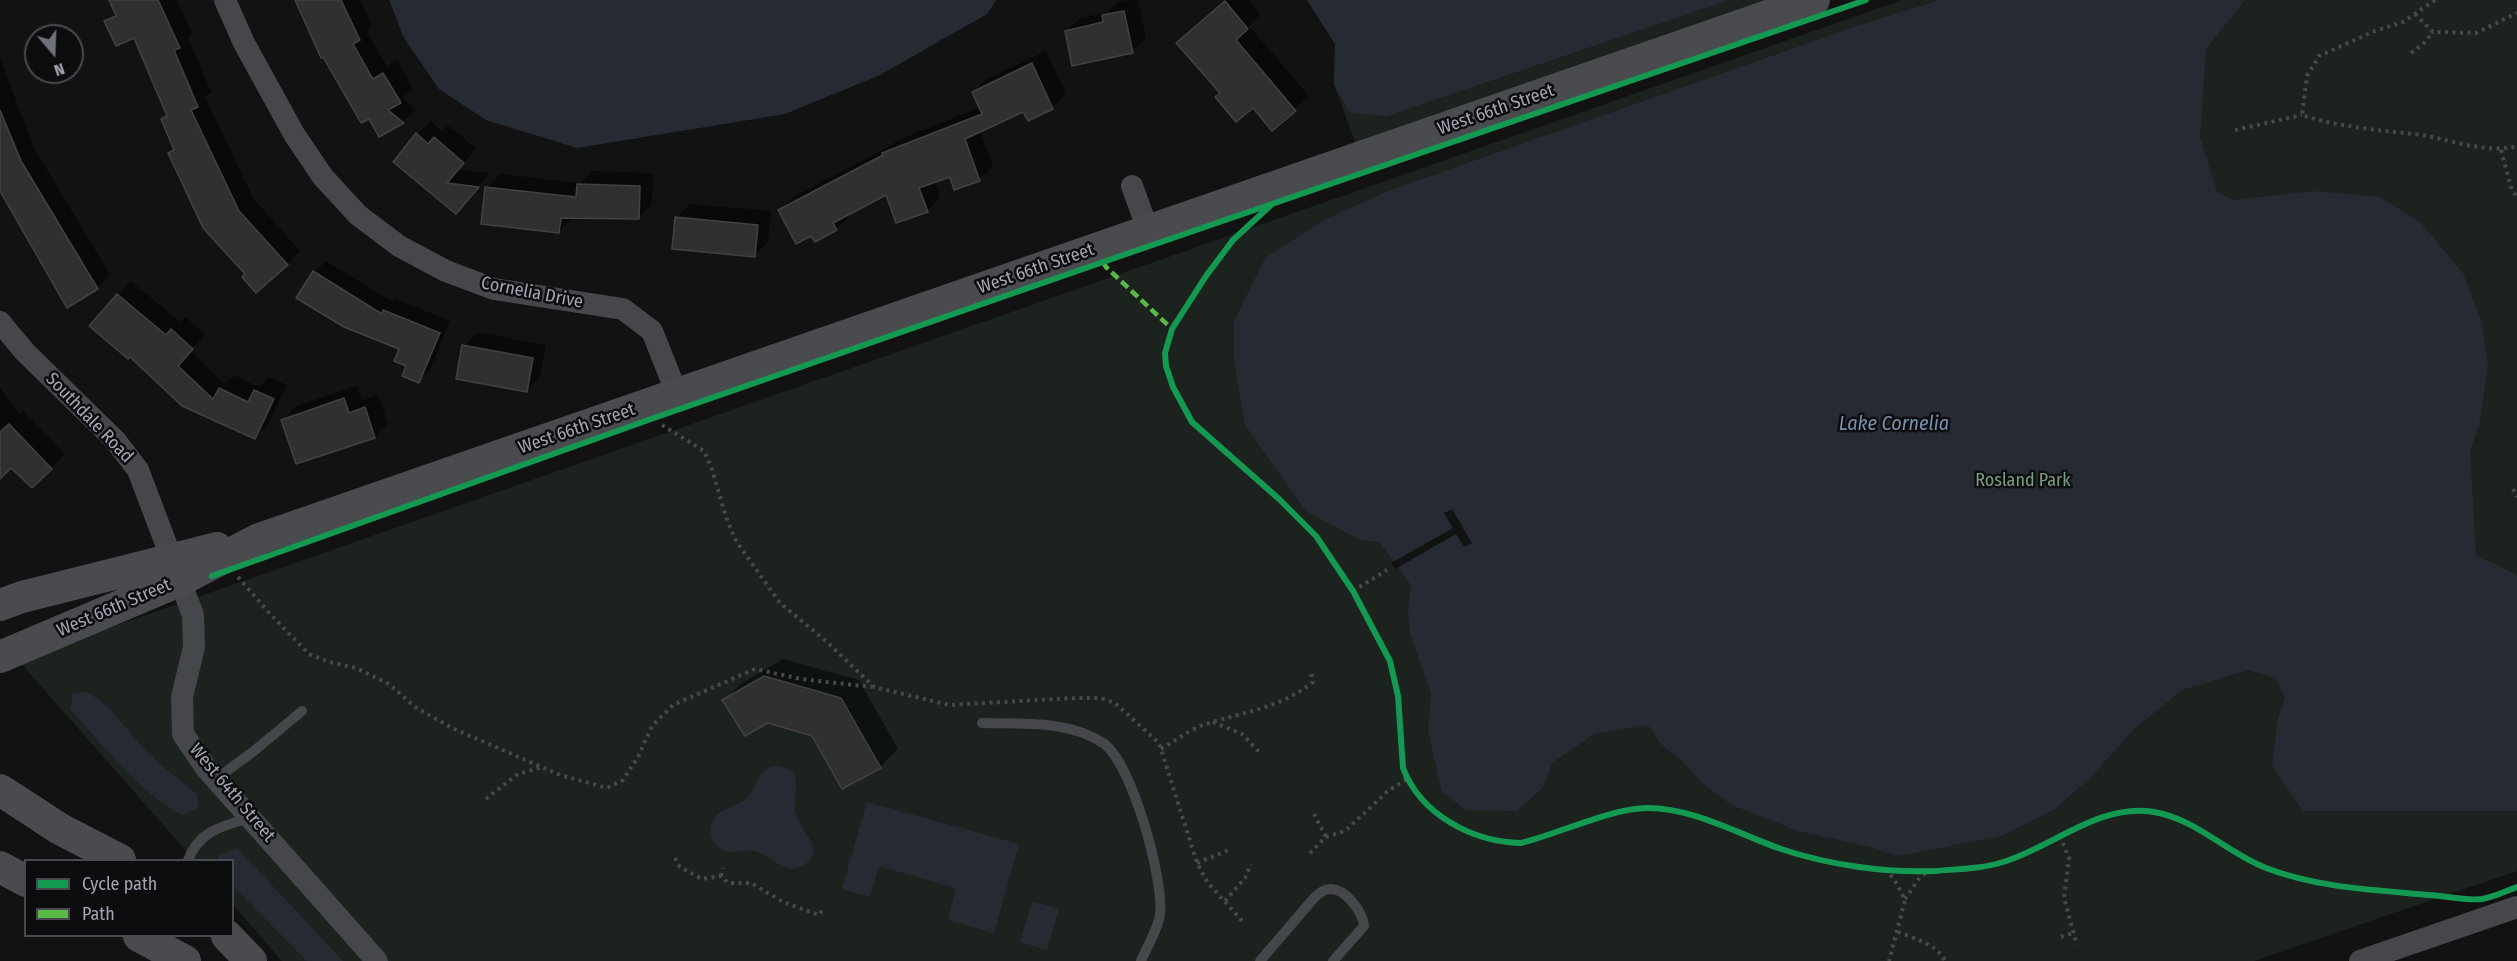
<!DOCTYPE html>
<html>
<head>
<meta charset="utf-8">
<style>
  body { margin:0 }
  #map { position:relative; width:2517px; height:961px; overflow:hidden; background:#121212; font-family:"Fira Sans Condensed",sans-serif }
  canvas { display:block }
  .legend { position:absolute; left:24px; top:859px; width:210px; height:78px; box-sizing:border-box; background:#0d0c0e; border:2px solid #494a50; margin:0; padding:8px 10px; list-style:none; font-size:18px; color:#a3a6b3 }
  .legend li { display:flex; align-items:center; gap:12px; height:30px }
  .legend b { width:30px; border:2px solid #494a50 }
  .north { position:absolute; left:24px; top:24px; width:60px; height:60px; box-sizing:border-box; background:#0d0c0e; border:2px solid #494a50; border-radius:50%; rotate:161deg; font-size:16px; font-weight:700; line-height:24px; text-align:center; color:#a3a6b3 }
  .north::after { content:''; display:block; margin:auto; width:21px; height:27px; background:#70727b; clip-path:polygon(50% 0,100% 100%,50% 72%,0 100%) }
</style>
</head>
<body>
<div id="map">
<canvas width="2517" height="961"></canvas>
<ul class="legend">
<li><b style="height:8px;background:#139951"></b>Cycle path</li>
<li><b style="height:8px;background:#58b947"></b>Path</li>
</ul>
<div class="north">N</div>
</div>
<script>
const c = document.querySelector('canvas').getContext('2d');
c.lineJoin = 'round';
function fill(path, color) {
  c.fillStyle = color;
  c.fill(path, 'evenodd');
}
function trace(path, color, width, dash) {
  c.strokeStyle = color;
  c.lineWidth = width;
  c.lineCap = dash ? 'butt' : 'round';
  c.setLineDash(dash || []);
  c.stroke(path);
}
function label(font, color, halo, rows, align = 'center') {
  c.font = font + ' "Fira Sans Condensed",sans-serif';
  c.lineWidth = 5;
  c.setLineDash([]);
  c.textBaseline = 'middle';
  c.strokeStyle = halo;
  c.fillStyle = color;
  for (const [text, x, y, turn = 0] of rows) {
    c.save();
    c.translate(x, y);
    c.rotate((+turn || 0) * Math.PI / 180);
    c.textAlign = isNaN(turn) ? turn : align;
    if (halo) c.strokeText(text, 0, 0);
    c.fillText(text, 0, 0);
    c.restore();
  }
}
fill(new Path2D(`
  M1307 0H1771L1356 144 1334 85 1335 44Z
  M1902 0H2517V871L2254 961H282L233 905 232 860H194L18 660Z`), '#1c221d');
fill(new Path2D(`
  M389 0H996L987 14 880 75 785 114 577 148 486 120 439 89 404 38Z
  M1307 0H1729L1387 116 1350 113 1334 85 1335 44Z
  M1940 0H2245L2206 49 2200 137 2217 192 2233 200 2314 191 2380 197 2420 222 2463 273 2482 323 2488 366 2479 425 2470 451 2476 555 2517 575V811H2303L2272 766 2278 718 2285 698 2276 678 2248 670 2182 690 2134 729 2090 778 2055 809 2001 836 1899 856 1871 847 1798 831 1732 805 1702 783 1680 759 1662 745 1648 725 1594 734 1552 763 1544 786 1517 811 1466 810 1442 792 1428 731 1431 694 1410 633 1408 609 1411 585 1379 542 1360 540 1306 511 1245 425 1234 359V321L1265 258 1324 220 1388 191 1857 26Z
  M86 692C113 706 123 726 143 748 159 765 179 779 197 794L198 808 182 815C137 791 104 746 70 709L73 693Z
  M777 766C808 770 791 795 796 814 801 831 830 854 800 867 782 874 770 854 754 851 748 849 742 851 736 852 718 854 704 836 714 819 721 808 739 806 748 797 759 784 756 768 777 766Z
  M867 802 1019 844 994 933 948 920 956 888 879 866 870 897 842 889Z
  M237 848 343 961H307L233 886 232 860H218V855Z
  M1032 901 1059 909 1047 950 1020 942Z`), '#262b33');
fill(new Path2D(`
  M1452 509 1472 543 1464 547 1456 534 1395 569 1391 563 1453 528 1444 513Z`), '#121212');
fill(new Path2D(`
  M115 0H177L192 33 188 37 211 92 205 97 253 198 300 251 287 264 247 274 169 153 175 147 163 119 168 114 134 36 106 22 116 12Z
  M297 0H360L372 25 367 31 387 66 397 60 413 88 403 98 416 109 403 122 380 135Z
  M1127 0H1138L1146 38 1132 51 1066 31 1080 18 1108 12 1117 2Z
  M1226 0H1249L1261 14 1249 26 1309 96 1273 129 1253 106 1222 93 1192 30Z
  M1046 51 1066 94 1053 107 1028 119 1024 110 980 131 993 166 979 180 950 175 935 181 940 197 927 211 887 193 848 213 850 216 836 229 812 234 780 210 793 197 892 145 898 140 981 107 973 92 987 79Z
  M0 58 34 148 110 275 98 288 67 306 0 188Z
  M431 121 442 131 448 125 476 148 458 170 490 173 456 212 417 135Z
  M592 171 653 173 652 204 639 218H572L559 232 487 188 500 174 580 183Z
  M690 204 771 211 768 242 754 255 676 218Z
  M326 261 393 302 396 299 450 321 430 370 418 381 401 349 314 272Z
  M131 281 180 322 186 317 205 335 190 351 225 384 234 375 259 387 269 377 287 385 268 424 254 438 183 404 118 295Z
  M477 332 546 345 540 377 526 391 464 346Z
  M357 386 362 400 378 395 388 423 375 437 283 420 296 406Z
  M0 388 20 414 23 411 65 454 32 486 11 465 0 476Z
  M783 659 859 680 898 749 880 767 813 735 724 700 742 683Z`), '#0007');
const building = new Path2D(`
  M109 0H158L180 48 174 50 198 107 191 110 239 211 288 265 256 293 242 277 245 274 203 228 168 153 174 150 161 119 167 116 134 38 116 46 104 21 116 16Z
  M295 0H341L360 40 353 44 373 79 383 73 401 103 388 110 404 123 379 137 369 119 361 123 323 57 321 58Z
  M1225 1 1248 29 1236 40 1296 111 1272 131 1253 108 1236 122 1215 97 1220 93 1176 43Z
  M1124 11 1133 53 1072 66 1065 31 1103 22 1102 15Z
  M1032 63 1053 109 1028 121 1023 112 965 139 980 181 954 190 950 177 919 188 928 212 896 223 886 195 833 223 837 230 815 242 811 236 796 244 778 210 883 155 882 153 982 114 972 92Z
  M0 110 21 161 98 289 67 308 0 191Z
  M416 133 428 144 434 137 464 163 447 183 479 187 456 214 393 162Z
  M577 184 640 186 639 219 561 218 559 233 481 224 485 187 576 197Z
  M675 217 758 225 755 257 672 249Z
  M313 271 382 314 383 310 440 333 419 383 402 376 406 366 394 361 399 349 344 327 296 298Z
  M117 294 166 335 171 329 193 349 178 366 213 399 219 388 248 402 254 390 274 399 255 439 182 406 130 357 128 359 89 326Z
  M462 345 533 358 527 392 456 379Z
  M344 398 349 413 365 407 375 438 296 464 281 420Z
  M9 424 52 469 32 488 11 468 0 479V432Z
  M764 676 841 698 881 768 842 789 812 736 768 723 745 736 722 700Z`);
fill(building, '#303031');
trace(building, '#424246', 1.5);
trace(new Path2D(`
  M2435 0 2403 22 2375 31 2319 56 2307 76 2302 115C2341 128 2381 130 2421 135 2453 140 2485 154 2517 146
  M2415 14 2433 32 2476 33 2517 13
  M2411 53 2423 44 2433 32
  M2235 130 2302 115
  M2501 150 2511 187 2517 198
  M662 425 704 451 711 466 726 517 736 541 780 603 827 642 874 687 949 705 1075 698H1101L1115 703 1159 743 1197 863 1208 883 1243 922
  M2513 489 2517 497
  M238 577 271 615 309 654 329 662 356 668 389 684 415 707 452 728 560 775 607 788 623 780 638 757 652 726 673 705 755 669 801 679 872 687
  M1353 591 1387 570
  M1213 722 1242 734 1261 754
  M1161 749C1175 741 1190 729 1206 724 1243 712 1281 708 1313 682L1311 673
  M486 799 518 774 542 767
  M1314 814 1326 837
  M2060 836 2069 858 2064 898 2077 945
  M1310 853 1326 837 1345 831 1388 791 1407 779
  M675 858 680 867 702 879 721 876 728 883H751L783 902 819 915 824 907
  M1197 863 1229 850
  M1886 869 1897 884 1905 900 1889 961
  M721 876 723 868
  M1905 899 1918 880 1928 871
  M1225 901 1245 878 1251 864
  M1898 932C1915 939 1937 944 1945 961
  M2061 937 2073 933`), '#48484d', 4, [3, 4.5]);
trace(new Path2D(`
  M982 723C1022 724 1068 720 1103 743 1132 762 1164 880 1160 914 1159 927 1146 949 1141 961
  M216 779 254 751 302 711
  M188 860C199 831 222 826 250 818
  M1260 961 1314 898C1319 894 1323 889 1330 889 1346 888 1363 913 1364 926L1333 961`), '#46474b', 10);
trace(new Path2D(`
  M225 0 244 43 294 134 323 177 358 215 399 246 446 271 494 289 623 309 652 331 677 394
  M1132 186 1148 230
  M0 322 25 352 115 440 138 470 193 615 194 647 182 697 183 734 206 768 377 961
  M2360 961 2517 907`), '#46474b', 22);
trace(new Path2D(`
  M0 605 22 597 217 548
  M0 657 179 581 259 539 1814 0
  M0 790 60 829 120 860
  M0 867 26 881
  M139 936 185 961
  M227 936 251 961`), '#4a4b4f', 32);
trace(new Path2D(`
  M1103 262 1106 267 1172 329`), '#58b947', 4.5, [9, 4.5]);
trace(new Path2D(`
  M1271 205 1233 240 1206 276 1172 329 1165 353 1166 366 1173 387 1192 422 1279 499 1316 536 1353 591 1390 661 1398 696 1403 768C1421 815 1473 842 1521 843 1558 834 1612 808 1647 808 1694 808 1738 834 1781 849 1829 865 1885 873 1935 871 1958 869 1981 869 2003 862 2053 847 2099 803 2154 812 2196 819 2227 853 2266 868 2318 888 2375 890 2430 895 2446 896 2466 901 2482 899 2494 897 2506 891 2517 887
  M212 576 651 419 1103 262 1866 0`), '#139951', 6);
label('18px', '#a3a6b3', '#0d0c0e', [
  ["West 66th Street",1496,110,-19],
  ["West 66th Street",1036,269,-19],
  ["Cornelia Drive",532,293,11],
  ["Southdale Road",89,418,46],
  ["West 66th Street",577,429,-19],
  ["West 66th Street",114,608,-23],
  ["West 64th Street",232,793,50]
]);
label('18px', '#7a9e80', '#0d0c0e', [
  ["Rosland Park",2023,481]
]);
label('italic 20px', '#7a8faf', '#0d0c0e', [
  ["Lake Cornelia",1894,424]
]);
</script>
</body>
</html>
